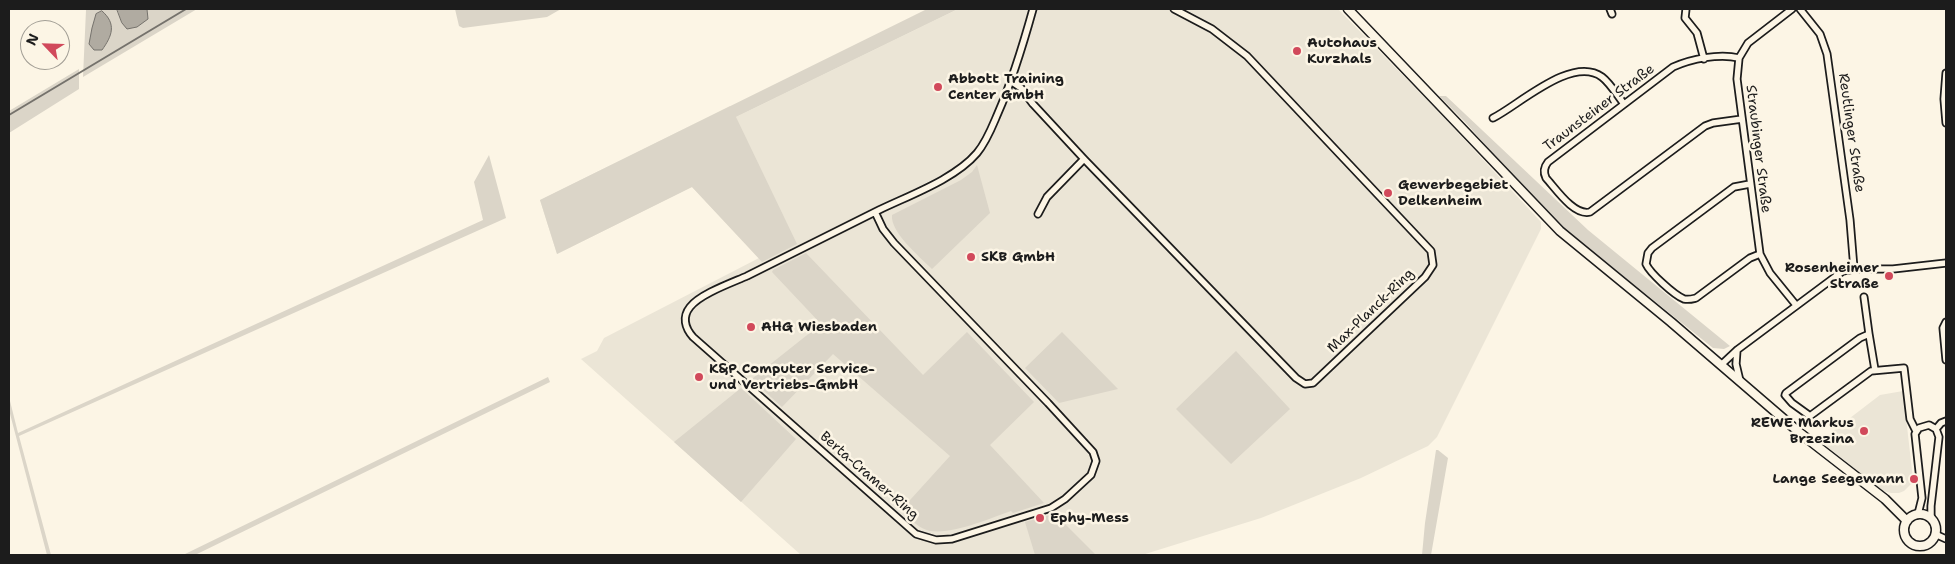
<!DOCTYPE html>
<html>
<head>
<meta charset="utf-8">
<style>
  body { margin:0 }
  #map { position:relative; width:1955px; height:564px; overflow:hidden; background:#fcf5e5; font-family:"Shantell Sans",sans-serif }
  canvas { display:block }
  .frame { position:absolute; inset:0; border:10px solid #1c1c1c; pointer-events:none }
  .north { position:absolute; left:20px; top:20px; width:50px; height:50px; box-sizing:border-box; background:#fcf5e5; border:1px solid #a29e95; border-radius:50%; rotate:294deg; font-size:14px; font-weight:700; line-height:20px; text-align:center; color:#1c1c1c }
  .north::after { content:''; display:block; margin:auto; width:18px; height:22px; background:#d1495b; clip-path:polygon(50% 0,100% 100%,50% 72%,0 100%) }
</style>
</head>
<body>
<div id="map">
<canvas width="1955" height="564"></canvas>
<div class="frame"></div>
<div class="north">N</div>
</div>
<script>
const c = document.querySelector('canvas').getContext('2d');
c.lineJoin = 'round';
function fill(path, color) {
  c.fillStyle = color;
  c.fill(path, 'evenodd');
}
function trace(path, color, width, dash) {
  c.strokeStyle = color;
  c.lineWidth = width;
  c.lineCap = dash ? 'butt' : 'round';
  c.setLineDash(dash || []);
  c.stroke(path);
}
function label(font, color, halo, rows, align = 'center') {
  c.font = font + ' "Shantell Sans",sans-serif';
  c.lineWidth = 5;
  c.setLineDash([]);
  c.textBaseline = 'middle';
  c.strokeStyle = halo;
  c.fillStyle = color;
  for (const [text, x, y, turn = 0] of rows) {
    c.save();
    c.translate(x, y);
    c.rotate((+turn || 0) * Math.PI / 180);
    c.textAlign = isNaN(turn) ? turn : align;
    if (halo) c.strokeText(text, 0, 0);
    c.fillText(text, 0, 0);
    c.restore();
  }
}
fill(new Path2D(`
  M958 9H1338L1435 108 1541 222V229L1437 437 1428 446 1361 478 1261 518 1142 555H801L581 359 597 351 604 338 759 258 692 187 557 254 540 200 730 106 736 117Z
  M1903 391 1913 479 1911 484 1904 491 1899 493H1891L1883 491 1820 441 1880 395Z`), '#ebe5d6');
fill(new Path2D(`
  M88 9H117L118 13H148L147 9H197L83 77 86 10Z
  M455 9H561L547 17 463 28 459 26Z
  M927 9H958L736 117 797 244 762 262 692 187 557 254 540 200Z
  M79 69V89L9 133V111Z
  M1439 96H1446L1588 230 1730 346 1724 349 1713 348 1567 231 1537 203 1465 122Z
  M489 155 506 218 19 436 51 555H47L9 410V397L18 433 483 220 474 182Z
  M977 165 990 213 932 269C920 257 890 232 892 215L961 180 972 172Z
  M806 253 923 375 967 332 1034 402 990 445 1044 503 1013 513 1011 511C990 518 942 540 922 528 914 524 908 516 901 510L950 456 833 354 782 407 753 381V378L821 324 772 272 773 270Z
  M1062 332 1118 389 1059 403 1025 368Z
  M1236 351 1290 409 1231 464 1176 409Z
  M548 377 550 382 195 555H183Z
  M741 388 796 439 741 502 674 442Z
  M1436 450H1438L1448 458 1431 555H1422L1425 523Z
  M1050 515 1057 522 1061 520 1096 555H1035L1025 522Z`), '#dbd5c8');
const water = new Path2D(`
  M117 9H147L148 19 137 27 127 29 122 23Z
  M102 11C117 24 112 36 102 50H94L89 44 92 28 96 14Z`);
fill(water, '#b0aba1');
trace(water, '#75726c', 1);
trace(new Path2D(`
  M9 115 186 9`), '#75726c', 2);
const street = new Path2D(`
  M1610 9 1612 14
  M1686 9 1685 18 1697 33 1704 59
  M1792 9 1748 43 1739 58 1737 79 1760 254 1770 273 1796 305
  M1800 9 1820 34 1827 54 1850 220 1854 269
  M1739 58C1719 53 1691 59 1673 67L1548 162C1544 167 1543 172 1546 178 1556 189 1574 216 1590 212L1705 126 1713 123 1742 119
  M1946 73 1944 99 1946 123
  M1012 82 1021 88 1033 104 1084 159 1296 378 1305 384 1313 383 1425 277 1433 265 1431 251 1247 56 1212 29 1174 9
  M1493 118C1519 105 1572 55 1602 77 1610 83 1617 95 1624 104
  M1750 184 1734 187 1652 248 1648 253 1646 264C1650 273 1674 295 1684 299 1689 300 1692 299 1696 298L1750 258 1760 254
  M875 212 883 229 894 243 1048 403 1093 452 1096 461 1091 475 1065 499 1051 508 952 539 936 540 916 534 693 337C685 328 682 317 690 307 700 294 731 283 747 276 791 254 835 232 879 210 910 195 955 179 977 153 987 141 992 127 998 113 1013 79 1023 45 1033 9
  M1038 214 1047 197 1084 159
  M1864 297 1869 334 1860 338 1786 393 1785 395 1792 403 1810 416 1871 371 1904 368 1910 419 1916 431
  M1946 322 1943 328 1946 360
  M1869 334 1875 370
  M1737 350 1736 364 1740 381
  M1721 365 1737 350 1843 271 1854 269H1893L1946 263
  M1936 429 1941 423 1946 421
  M1918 514 1922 498 1915 434 1919 428 1929 425 1936 429 1939 437 1931 506V519
  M1935 534 1946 539`);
const secondary = new Path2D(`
  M1348 9 1560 231 1671 322 1800 433 1885 499 1907 521
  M1904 530a16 16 0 1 1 32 0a16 16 0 1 1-32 0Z`);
trace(street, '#1c1c1c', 9);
trace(secondary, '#1c1c1c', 11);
trace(street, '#fcf5e5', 5.5);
trace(secondary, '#fcf5e5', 8);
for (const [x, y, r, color] of [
  [1297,51,5,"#d1495b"],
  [938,87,5,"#d1495b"],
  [1388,193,5,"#d1495b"],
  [971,257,5,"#d1495b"],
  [1889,276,5,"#d1495b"],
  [751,327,5,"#d1495b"],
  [699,377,5,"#d1495b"],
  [1864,431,5,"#d1495b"],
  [1914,479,5,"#d1495b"],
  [1040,518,5,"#d1495b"]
]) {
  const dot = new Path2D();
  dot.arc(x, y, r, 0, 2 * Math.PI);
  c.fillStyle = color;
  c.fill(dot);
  trace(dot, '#fcf5e5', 2);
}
label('bold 14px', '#1c1c1c', '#fcf5e5', [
  ["Autohaus",1307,43],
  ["Kurzhals",1307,59],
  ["Abbott Training",948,79],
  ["Center GmbH",948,95],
  ["Gewerbegebiet",1398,185],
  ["Delkenheim",1398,201],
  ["SKB GmbH",981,257],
  ["Rosenheimer",1879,268,"right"],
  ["Straße",1879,284,"right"],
  ["AHG Wiesbaden",761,327],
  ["K&P Computer Service-",709,369],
  ["und Vertriebs-GmbH",709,385],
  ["REWE Markus",1854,423,"right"],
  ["Brzezina",1854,439,"right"],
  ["Lange Seegewann",1904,479,"right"],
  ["Ephy-Mess",1050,518]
], 'left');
label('14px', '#1c1c1c', '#fcf5e5', [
  ["Traunsteiner Straße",1599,108,-37],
  ["Reutlinger Straße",1851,133,82],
  ["Straubinger Straße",1758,149,83],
  ["Max-Planck-Ring",1371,311,-44],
  ["Berta-Cramer-Ring",869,476,41]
]);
</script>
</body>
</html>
